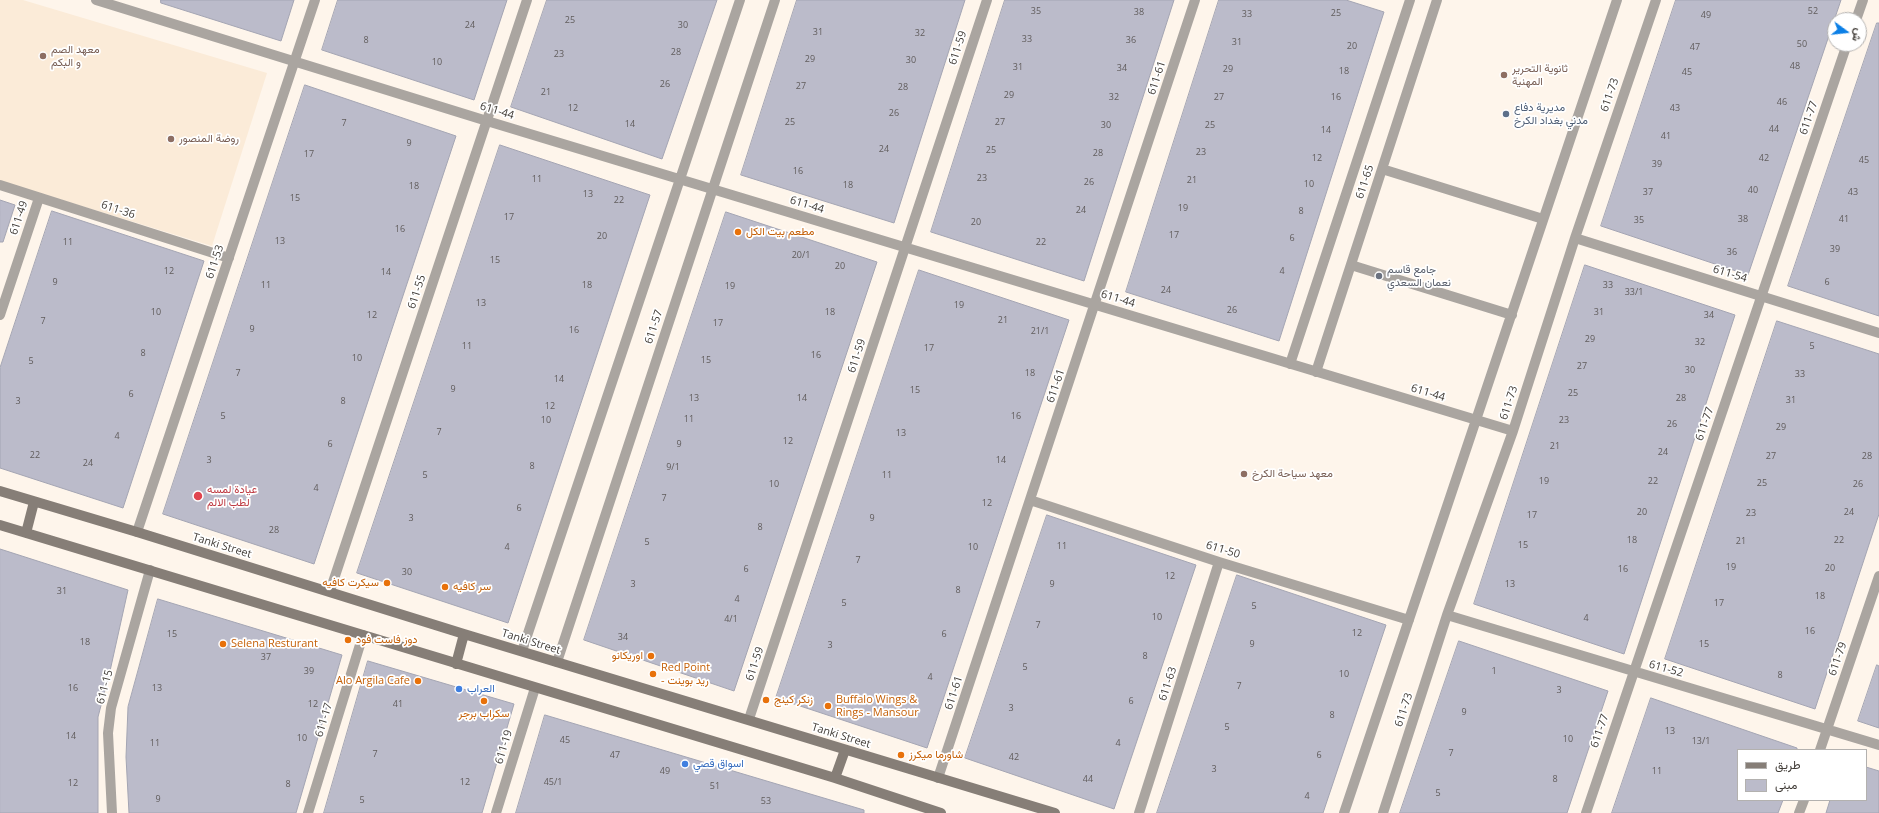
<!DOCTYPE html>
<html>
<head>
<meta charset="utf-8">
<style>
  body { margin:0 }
  #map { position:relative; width:1879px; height:813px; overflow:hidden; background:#fef5eb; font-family:"Open Sans",Vazirmatn,sans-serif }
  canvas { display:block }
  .legend { position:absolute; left:1737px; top:749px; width:130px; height:52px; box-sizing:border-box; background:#fff; border:1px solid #b3b1af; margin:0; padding:5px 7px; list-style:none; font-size:12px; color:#413c37 }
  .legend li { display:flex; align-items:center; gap:8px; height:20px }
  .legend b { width:20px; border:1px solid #b3b1af }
  .north { position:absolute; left:1827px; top:12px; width:40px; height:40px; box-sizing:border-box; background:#fff; border:1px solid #b3b1af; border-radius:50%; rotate:105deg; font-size:11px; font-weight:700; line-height:16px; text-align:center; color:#413c37 }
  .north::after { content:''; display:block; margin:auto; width:14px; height:18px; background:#0b7fe6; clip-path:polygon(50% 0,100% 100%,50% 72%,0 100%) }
</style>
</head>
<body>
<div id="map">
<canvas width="1879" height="813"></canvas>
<ul class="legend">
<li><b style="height:5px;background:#867e77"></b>طريق</li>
<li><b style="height:11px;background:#bbbbca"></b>مبنى</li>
</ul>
<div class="north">ش</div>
</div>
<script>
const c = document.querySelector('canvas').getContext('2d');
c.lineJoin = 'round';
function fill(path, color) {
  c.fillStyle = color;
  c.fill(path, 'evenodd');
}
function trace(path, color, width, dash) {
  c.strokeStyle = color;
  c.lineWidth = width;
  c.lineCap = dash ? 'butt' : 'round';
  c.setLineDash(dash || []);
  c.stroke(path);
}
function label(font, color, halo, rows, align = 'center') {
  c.font = font + ' "Open Sans",Vazirmatn,sans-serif';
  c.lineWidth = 3.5;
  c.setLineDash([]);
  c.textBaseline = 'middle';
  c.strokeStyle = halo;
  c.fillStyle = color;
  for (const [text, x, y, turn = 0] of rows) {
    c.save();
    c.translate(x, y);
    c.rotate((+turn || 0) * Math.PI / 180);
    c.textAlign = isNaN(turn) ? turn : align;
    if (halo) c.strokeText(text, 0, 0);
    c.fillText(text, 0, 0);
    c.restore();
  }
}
fill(new Path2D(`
  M0 0H23L267 73 212 246 0 181Z`), '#fbebd8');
const building = new Path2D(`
  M161 0H294L281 41 161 3Z
  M338 0H507L474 100 322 50Z
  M547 0H717L662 159 511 107Z
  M797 0H965L894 223 741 175Z
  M1005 0H1174L1084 281 931 232Z
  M1219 0H1346L1384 12 1279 341 1126 292Z
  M1676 0H1841L1748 275 1601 226Z
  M1877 23H1879V316L1788 286Z
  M305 85 456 136 314 564 163 514Z
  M500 145 650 195 508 623 357 573Z
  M0 200 15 205 3 242H0Z
  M52 211 204 261 123 508 0 468V368Z
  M726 212 877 262 734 691 584 640Z
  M1585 265 1735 315 1624 654 1474 604Z
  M919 270 1069 320 927 748 776 698Z
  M1777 321 1879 354V514L1815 709 1665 659Z
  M1047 515 1196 565 1114 809 965 758Z
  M0 549 128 590 110 671 98 717V813H0Z
  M1237 575 1386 625 1323 813H1157Z
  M158 599 342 655 296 813H129L126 757 128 707Z
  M1459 641 1608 691 1567 813H1400Z
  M368 661 514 704 482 813H324Z
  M1877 665 1879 666V728L1858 721Z
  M1651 698 1797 748V750H1738V800H1783L1778 813H1612Z
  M545 715 864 810V813H516Z
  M1866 767 1879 771V813H1826L1830 800H1866Z`);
fill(building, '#bbbbca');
trace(building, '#a4a5b3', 1);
trace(new Path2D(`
  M96 0 487 121 1513 431
  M1856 20 1863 0
  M1382 169 1543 219
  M0 185 229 258
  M1575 238 1879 333
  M1351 265 1512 315
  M0 315 39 198
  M1290 364 1410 0
  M1316 372 1437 0
  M1030 500 1219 562 1409 620
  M137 532 315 0
  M330 591 527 0
  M1447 615 1879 745
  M522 651 740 0
  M557 662 775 0
  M749 719 987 0
  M1820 750 1879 576
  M938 778C1024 519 1111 260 1195 0
  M112 813 108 733 111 708 150 570
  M308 813 363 635
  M496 813 535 688
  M1139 813 1219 562
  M1344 813 1617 0
  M1383 813 1447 615 1513 431 1575 238 1656 0
  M1586 813 1847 44
  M1799 813 1804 800`), '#aaa5a0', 10);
trace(new Path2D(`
  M0 491 137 532 464 634 1055 813
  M0 525 835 778 941 813
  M26 533 34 502
  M456 664 464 634
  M835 778 845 750`), '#867e77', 10);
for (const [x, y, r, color] of [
  [43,56,4,"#8d6e63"],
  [1504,75,4,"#8d6e63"],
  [1506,114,4,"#5c6f8a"],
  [171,139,4,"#8d6e63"],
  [738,232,4,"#e8710a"],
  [1379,276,4,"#6b7280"],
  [1244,474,4,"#8d6e63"],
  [198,496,5,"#e0444e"],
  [387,583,4,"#e8710a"],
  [445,587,4,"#e8710a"],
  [348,640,4,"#e8710a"],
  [223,644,4,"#e8710a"],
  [651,656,4,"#e8710a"],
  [653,674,4,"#e8710a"],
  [418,681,4,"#e8710a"],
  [459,689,4,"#3f7fe0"],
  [766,700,4,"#e8710a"],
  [484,701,4,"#e8710a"],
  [828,706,4,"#e8710a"],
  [901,755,4,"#e8710a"],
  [685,764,4,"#3f7fe0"]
]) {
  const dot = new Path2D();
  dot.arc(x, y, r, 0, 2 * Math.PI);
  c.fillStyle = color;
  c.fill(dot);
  trace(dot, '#fff', 1.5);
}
label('9px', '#605c5c', null, [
  ["35",1036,11],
  ["52",1813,11],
  ["38",1139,12],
  ["25",1336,13],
  ["33",1247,14],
  ["49",1706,15],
  ["25",570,20],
  ["24",470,25],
  ["30",683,25],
  ["31",818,32],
  ["32",920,33],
  ["33",1027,39],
  ["8",366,40],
  ["36",1131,40],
  ["31",1237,42],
  ["50",1802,44],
  ["20",1352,46],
  ["47",1695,47],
  ["28",676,52],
  ["23",559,54],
  ["29",810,59],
  ["30",911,60],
  ["10",437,62],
  ["48",1795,66],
  ["31",1018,67],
  ["34",1122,68],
  ["29",1228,69],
  ["18",1344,71],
  ["45",1687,72],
  ["26",665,84],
  ["27",801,86],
  ["28",903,87],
  ["21",546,92],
  ["29",1009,95],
  ["32",1114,97],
  ["27",1219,97],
  ["16",1336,97],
  ["46",1782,102],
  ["12",573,108],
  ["43",1675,108],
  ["26",894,113],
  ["25",790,122],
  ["27",1000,122],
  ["7",344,123],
  ["14",630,124],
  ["30",1106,125],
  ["25",1210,125],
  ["44",1774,129],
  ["14",1326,130],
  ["41",1666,136],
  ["9",409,143],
  ["24",884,149],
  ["25",991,150],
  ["23",1201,152],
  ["28",1098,153],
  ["17",309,154],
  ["12",1317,158],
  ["42",1764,158],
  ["45",1864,160],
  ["39",1657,164],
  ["16",798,171],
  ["23",982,178],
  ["11",537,179],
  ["21",1192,180],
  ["26",1089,182],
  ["10",1309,184],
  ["18",848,185],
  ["18",414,186],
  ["40",1753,190],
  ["37",1648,192],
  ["43",1853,192],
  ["13",588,194],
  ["15",295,198],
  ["22",619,200],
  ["19",1183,208],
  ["24",1081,210],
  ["8",1301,211],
  ["17",509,217],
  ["38",1743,219],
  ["41",1844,219],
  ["35",1639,220],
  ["20",976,222],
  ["16",400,229],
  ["17",1174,235],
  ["20",602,236],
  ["6",1292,238],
  ["13",280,241],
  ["11",68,242],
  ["22",1041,242],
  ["39",1835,249],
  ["36",1732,252],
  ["20/1",801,255],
  ["15",495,260],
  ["20",840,266],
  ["12",169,271],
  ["4",1282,271],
  ["14",386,272],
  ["9",55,282],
  ["6",1827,282],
  ["11",266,285],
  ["18",587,285],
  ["33",1608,285],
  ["19",730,286],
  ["24",1166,290],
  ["33/1",1634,292],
  ["13",481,303],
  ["19",959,305],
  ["26",1232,310],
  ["10",156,312],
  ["18",830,312],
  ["31",1599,312],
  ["12",372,315],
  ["34",1709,315],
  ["21",1003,320],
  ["7",43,321],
  ["17",718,323],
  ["9",252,329],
  ["16",574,330],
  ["21/1",1040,331],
  ["29",1590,339],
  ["32",1700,342],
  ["11",467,346],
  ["5",1812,346],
  ["17",929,348],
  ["8",143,353],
  ["16",816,355],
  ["10",357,358],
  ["15",706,360],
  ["5",31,361],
  ["27",1582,366],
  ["30",1690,370],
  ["7",238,373],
  ["18",1030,373],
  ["33",1800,374],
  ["14",559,379],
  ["9",453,389],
  ["15",915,390],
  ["25",1573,393],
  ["6",131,394],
  ["13",694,398],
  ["14",802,398],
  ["28",1681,398],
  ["31",1791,400],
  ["3",18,401],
  ["8",343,401],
  ["12",550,406],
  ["5",223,416],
  ["16",1016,416],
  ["11",689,419],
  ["10",546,420],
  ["23",1564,420],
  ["26",1672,424],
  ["29",1781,427],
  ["7",439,432],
  ["13",901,433],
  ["4",117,436],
  ["12",788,441],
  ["6",330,444],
  ["9",679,444],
  ["21",1555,446],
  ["24",1663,452],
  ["22",35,455],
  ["27",1771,456],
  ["28",1867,456],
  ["3",209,460],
  ["14",1001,460],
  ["24",88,463],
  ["8",532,466],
  ["9/1",673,467],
  ["5",425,475],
  ["11",887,475],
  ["19",1544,481],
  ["22",1653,481],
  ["25",1762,483],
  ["10",774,484],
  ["26",1858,484],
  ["4",316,488],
  ["7",664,498],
  ["12",987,503],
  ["6",519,508],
  ["20",1642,512],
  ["24",1849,512],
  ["23",1751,513],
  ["17",1532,515],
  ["3",411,518],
  ["9",872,518],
  ["8",760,527],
  ["28",274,530],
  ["18",1632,540],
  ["22",1839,540],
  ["21",1741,541],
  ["5",647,542],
  ["15",1523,545],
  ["11",1062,546],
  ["4",507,547],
  ["10",973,547],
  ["7",858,560],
  ["19",1731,567],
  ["20",1830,568],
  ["6",746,569],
  ["16",1623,569],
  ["30",407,572],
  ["12",1170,576],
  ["3",633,584],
  ["9",1052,584],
  ["13",1510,584],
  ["8",958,590],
  ["31",62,591],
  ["18",1820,596],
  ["4",737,599],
  ["5",844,603],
  ["17",1719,603],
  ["5",1254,606],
  ["10",1157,617],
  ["4",1586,618],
  ["4/1",731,619],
  ["7",1038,625],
  ["16",1810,631],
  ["12",1357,633],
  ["15",172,634],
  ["6",944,634],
  ["34",623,637],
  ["18",85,642],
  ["9",1252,644],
  ["15",1704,644],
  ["3",830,645],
  ["8",1145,656],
  ["37",266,657],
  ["5",1025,667],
  ["39",309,671],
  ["1",1494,671],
  ["10",1344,674],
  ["8",1780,675],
  ["4",930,677],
  ["7",1239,686],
  ["16",73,688],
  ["13",157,688],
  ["3",1559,690],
  ["6",1131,701],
  ["12",313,704],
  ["41",398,704],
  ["3",1011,708],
  ["9",1464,712],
  ["8",1332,715],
  ["5",1227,727],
  ["13",1670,731],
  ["14",71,736],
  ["10",302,738],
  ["10",1568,739],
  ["45",565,740],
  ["13/1",1701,741],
  ["11",155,743],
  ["4",1118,743],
  ["7",1451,753],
  ["7",375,754],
  ["47",615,755],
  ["6",1319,755],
  ["42",1014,757],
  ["3",1214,769],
  ["49",665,771],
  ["11",1657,771],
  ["44",1088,779],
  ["8",1555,779],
  ["12",465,782],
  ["45/1",553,782],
  ["12",73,783],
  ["8",288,784],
  ["51",715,786],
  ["5",1438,793],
  ["4",1307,796],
  ["9",158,799],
  ["5",362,800],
  ["53",766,801]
]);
label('11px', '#413c37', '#fff', [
  ["611-59",958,48,-72],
  ["611-61",1157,78,-72],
  ["611-73",1610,95,-71],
  ["611-44",497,111,17],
  ["611-77",1809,118,-71],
  ["611-65",1365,182,-72],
  ["611-44",807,205,17],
  ["611-36",118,210,18],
  ["611-49",19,218,-72],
  ["611-53",215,262,-72],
  ["611-54",1730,274,17],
  ["611-55",417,292,-72],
  ["611-44",1118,299,17],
  ["611-57",654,327,-72],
  ["611-59",857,356,-72],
  ["611-61",1056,386,-71],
  ["611-44",1428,393,17],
  ["611-73",1509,403,-72],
  ["611-77",1705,424,-71],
  ["Tanki Street",222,546,17],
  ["611-50",1223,550,17],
  ["Tanki Street",531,642,17],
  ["611-79",1838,659,-71],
  ["611-59",755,664,-72],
  ["611-52",1666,669,16],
  ["611-63",1168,684,-72],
  ["611-15",105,687,-75],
  ["611-61",954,693,-72],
  ["611-73",1404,710,-72],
  ["611-17",324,720,-73],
  ["611-77",1600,731,-71],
  ["Tanki Street",841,736,17],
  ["611-19",504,747,-73]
]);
label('11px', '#785e54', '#fff', [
  ["معهد الصم",51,50],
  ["و البكم",51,63],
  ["ثانوية التحرير",1512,69],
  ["المهنية",1512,82],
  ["روضة المنصور",179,139],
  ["معهد سياحة الكرخ",1252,474]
], 'left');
label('11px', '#4e5e75', '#fff', [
  ["مديرية دفاع",1514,108],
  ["مدني بغداد الكرخ",1514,121]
], 'left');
label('11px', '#c56008', '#fff', [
  ["مطعم بيت الكل",746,232],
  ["سيكرت كافيه",379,583,"right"],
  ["سر كافيه",453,587],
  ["دوز فاست فود",356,640],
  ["Selena Resturant",231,644],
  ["اوريكانو",643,656,"right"],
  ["Red Point",661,668],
  ["- ريد بوينت",661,681],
  ["Alo Argila Cafe",410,681,"right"],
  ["زنكر كينج",774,700],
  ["Buffalo Wings &",836,700],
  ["Rings - Mansour",836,713],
  ["سكراب برجر",484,714,"center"],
  ["شاورما ميكرز",909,755]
], 'left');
label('11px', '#5b616d', '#fff', [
  ["جامع قاسم",1387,270],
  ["نعمان السعدي",1387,283]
], 'left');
label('11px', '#be3a42', '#fff', [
  ["عيادة لمسه",207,490],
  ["لطب الالم",207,503]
], 'left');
label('11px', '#366cbe', '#fff', [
  ["العراب",467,689],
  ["اسواق قصي",693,764]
], 'left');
</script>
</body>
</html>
